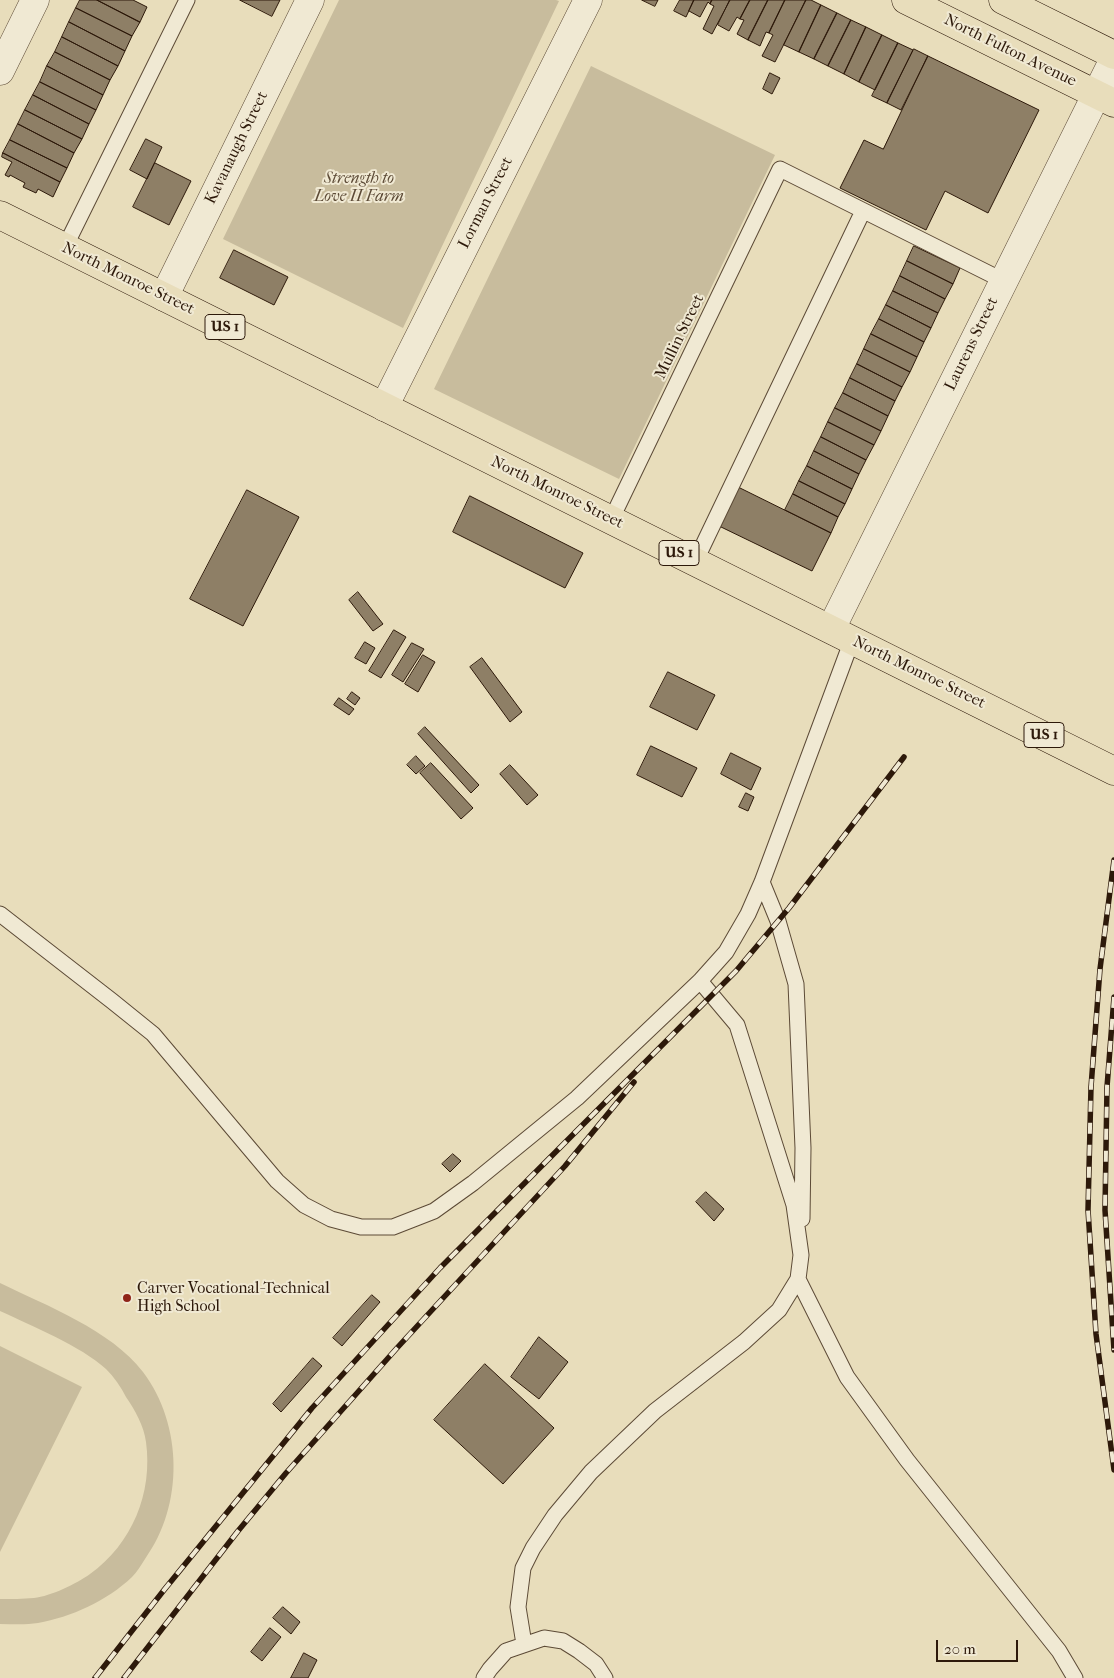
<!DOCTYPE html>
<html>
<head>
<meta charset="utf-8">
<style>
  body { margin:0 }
  #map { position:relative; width:1114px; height:1678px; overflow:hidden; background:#e8ddbb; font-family:"IM FELL French Canon",serif }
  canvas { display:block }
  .scale { position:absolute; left:936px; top:1640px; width:82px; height:22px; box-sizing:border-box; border:2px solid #2d190a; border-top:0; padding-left:6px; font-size:15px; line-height:18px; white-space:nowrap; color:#2d190a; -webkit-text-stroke:4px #f0e9d3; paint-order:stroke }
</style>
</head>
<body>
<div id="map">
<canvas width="1114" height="1678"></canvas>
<div class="scale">20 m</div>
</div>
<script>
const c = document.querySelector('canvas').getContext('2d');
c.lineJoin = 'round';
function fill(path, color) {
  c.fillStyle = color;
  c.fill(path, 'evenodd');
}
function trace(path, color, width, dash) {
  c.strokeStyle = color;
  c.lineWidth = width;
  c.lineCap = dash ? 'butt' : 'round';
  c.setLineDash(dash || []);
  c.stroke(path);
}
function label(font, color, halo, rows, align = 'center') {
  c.font = font + ' "IM FELL French Canon",serif';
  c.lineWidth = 4;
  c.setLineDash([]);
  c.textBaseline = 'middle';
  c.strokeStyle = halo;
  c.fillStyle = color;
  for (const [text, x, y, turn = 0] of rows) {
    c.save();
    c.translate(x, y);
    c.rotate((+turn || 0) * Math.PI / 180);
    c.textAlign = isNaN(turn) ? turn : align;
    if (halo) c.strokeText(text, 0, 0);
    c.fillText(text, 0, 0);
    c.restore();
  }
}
fill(new Path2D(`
  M339 0H556L559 1 403 328 223 239Z
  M591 66 775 155 619 479 434 389Z
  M0 1283C47 1306 111 1330 143 1372 183 1425 184 1505 145 1559 141 1565 137 1572 132 1577 107 1601 71 1617 38 1623 26 1625 12 1624 0 1624V1599C11 1599 23 1599 34 1598 51 1596 76 1584 90 1574 132 1544 153 1493 146 1442 144 1426 135 1410 126 1397 121 1387 114 1377 106 1369 81 1346 32 1326 0 1311Z
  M0 1346 82 1387 0 1552Z`), '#c8bc9d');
const building = new Path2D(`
  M80 0H97L140 22 132 36 76 8Z
  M97 0H133L147 7 140 22Z
  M240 0H280L272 16Z
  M642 0H658L655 6Z
  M680 0H694L686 17 674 11Z
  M694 0H712L710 4 708 2 700 17 689 11Z
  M712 0H730L712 34 703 29 714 6 710 4Z
  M730 0H750L740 19 737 17 729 31 718 25Z
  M750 0H768L748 40 737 34 744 20 740 19Z
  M768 0H785L769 33 766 32 760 46 748 40Z
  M785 0H806L775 62 762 56 773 35 769 33Z
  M806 0H811L821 5 799 52 784 45Z
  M821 5 837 13 814 59 799 52Z
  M76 8 132 36 125 51 69 22Z
  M837 13 851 20 828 66 814 59Z
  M851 20 866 27 844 74 828 66Z
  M69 22 125 51 118 66 62 37Z
  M866 27 882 35 859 82 844 74Z
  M882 35 898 43 875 90 859 82Z
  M62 37 118 66 110 80 55 52Z
  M898 43 913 50 887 103 872 96Z
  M914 49 928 56 901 110 887 103Z
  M55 52 110 80 103 95 47 66Z
  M928 56 1039 110 988 213 945 191 926 230 840 188 864 140 883 149Z
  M47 66 103 95 96 110 40 82Z
  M770 73 780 78 772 94 763 89Z
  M40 82 96 110 89 124 33 95Z
  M33 95 89 124 82 139 25 110Z
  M25 110 82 139 74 153 18 124Z
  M18 124 74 153 67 168 10 140Z
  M146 139 162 147 147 179 130 170Z
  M10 140 67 168 60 182 3 153Z
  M3 153 60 182 53 197 38 189 36 193 23 187 25 183 10 175 9 177 5 175 12 162 2 157Z
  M155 163 191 181 169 225 133 207Z
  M914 246 960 268 953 284 907 261Z
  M234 250 288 277 274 305 220 278Z
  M907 261 953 284 945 299 900 276Z
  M900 276 945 299 938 313 893 291Z
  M893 291 938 313 931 328 886 305Z
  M886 305 931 328 924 342 879 319Z
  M879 319 924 342 917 357 871 334Z
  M871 334 917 357 910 372 864 349Z
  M864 349 910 372 902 387 857 364Z
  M857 364 902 387 895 401 850 378Z
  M850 378 895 401 888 416 843 393Z
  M843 393 888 416 881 431 835 408Z
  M835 408 881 431 874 445 828 422Z
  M828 422 874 445 866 460 821 437Z
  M821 437 866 460 859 474 814 451Z
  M814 451 859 474 852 489 807 466Z
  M807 466 852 489 845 504 799 481Z
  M799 481 845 504 838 517 793 494Z
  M738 487 831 533 812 571 719 526Z
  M247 490 299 517 243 626 190 599Z
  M793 494 838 517 831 533 785 510Z
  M470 496 583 553 565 588 453 532Z
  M358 592 383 624 373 631 349 600Z
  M394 630 406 637 381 678 369 671Z
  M365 642 375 648 366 664 355 658Z
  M412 643 424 649 403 682 392 675Z
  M423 655 435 662 418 692 405 684Z
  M482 658 522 712 510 722 470 667Z
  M668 672 715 695 697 730 650 707Z
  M352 692 360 698 355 705 347 699Z
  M339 698 354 709 349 715 334 705Z
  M425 727 479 785 471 793 418 734Z
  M651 746 697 768 682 797 637 775Z
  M731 753 761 768 751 790 721 774Z
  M416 756 425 766 416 774 407 765Z
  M431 763 473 808 461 819 420 773Z
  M510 765 538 795 527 805 500 774Z
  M746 793 754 797 748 811 739 807Z
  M453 1154 461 1161 450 1172 442 1164Z
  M706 1192 724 1209 714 1221 696 1202Z
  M372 1295 380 1302 342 1346 333 1338Z
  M539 1337 568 1362 539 1399 511 1377Z
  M313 1358 322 1366 281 1412 273 1404Z
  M485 1364 554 1428 503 1484 434 1420Z
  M283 1607 300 1622 291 1634 273 1618Z
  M270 1628 281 1637 262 1661 251 1652Z
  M304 1653 317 1660 308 1678H291Z`);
fill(building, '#8e7f66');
trace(building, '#2d190a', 1);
const service = new Path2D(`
  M65 247 187 0
  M611 520 780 169 1004 281
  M695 562 863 211
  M762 882 778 921 796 984 803 1148 802 1219
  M0 914 112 1001 153 1034 277 1181 304 1205 331 1219 361 1227H393L434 1211 473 1183 577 1098 700 981 726 952 748 914 762 882 852 640
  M798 1279 847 1377 907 1460 1059 1651 1075 1678
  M524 1644 518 1607 523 1568 533 1548 555 1515 591 1472 655 1411 744 1342 779 1310 798 1279 801 1255 794 1205 737 1025 700 981
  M484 1678 490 1669 506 1651 544 1638 563 1641 579 1651 596 1664 605 1678`);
const minor = new Path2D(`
  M164 297 310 0
  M384 407 588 0`);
const tertiary = new Path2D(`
  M0 71 35 0
  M831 629 1114 59`);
const primary = new Path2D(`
  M906 0 1114 103
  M1003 0 1114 55
  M0 215 1114 771`);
trace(service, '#5c4a36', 17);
trace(minor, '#5c4a36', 29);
trace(tertiary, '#5c4a36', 29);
trace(primary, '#2d190a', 29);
trace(service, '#f0e9d3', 15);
trace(minor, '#f0e9d3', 28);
trace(tertiary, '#f0e9d3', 28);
trace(primary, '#e8ddbb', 28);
const rail = new Path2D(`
  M1114 860 1100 969 1091 1087 1088 1210 1096 1334 1114 1470
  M1114 997 1107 1087 1105 1210 1114 1350
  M95 1678 164 1590 312 1408 440 1268 736 971 789 908 904 757
  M124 1678 238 1531 286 1473 397 1348 565 1166 634 1082`);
trace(rail, '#2d190a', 5.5);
trace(rail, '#f0e9d3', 4, [11]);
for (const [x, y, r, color] of [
  [127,1298,5,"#8f2418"]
]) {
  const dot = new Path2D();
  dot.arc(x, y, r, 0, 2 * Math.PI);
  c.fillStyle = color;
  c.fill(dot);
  trace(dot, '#f0e9d3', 2);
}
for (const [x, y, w] of [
  [225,327,40],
  [679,553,40],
  [1044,735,40]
]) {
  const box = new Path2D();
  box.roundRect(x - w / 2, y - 12.5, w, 25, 4);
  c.fillStyle = '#f0e9d3';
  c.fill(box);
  trace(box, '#2d190a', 1);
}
label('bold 15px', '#2d190a', null, [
  ["US 1",225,327],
  ["US 1",679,553],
  ["US 1",1044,735]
]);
label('16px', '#2d190a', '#f0e9d3', [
  ["North Fulton Avenue",1010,51,26],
  ["Kavanaugh Street",237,148,-64],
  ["Lorman Street",486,203,-63],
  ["North Monroe Street",128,279,26],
  ["Mullin Street",680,337,-64],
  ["Laurens Street",972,344,-64],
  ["North Monroe Street",557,493,26],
  ["North Monroe Street",919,673,26]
]);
label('italic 16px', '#5c4a36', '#f0e9d3', [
  ["Strength to",359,179],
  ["Love II Farm",359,197]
]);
label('16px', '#2d190a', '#f0e9d3', [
  ["Carver Vocational-Technical",137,1289],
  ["High School",137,1307]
], 'left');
</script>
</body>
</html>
